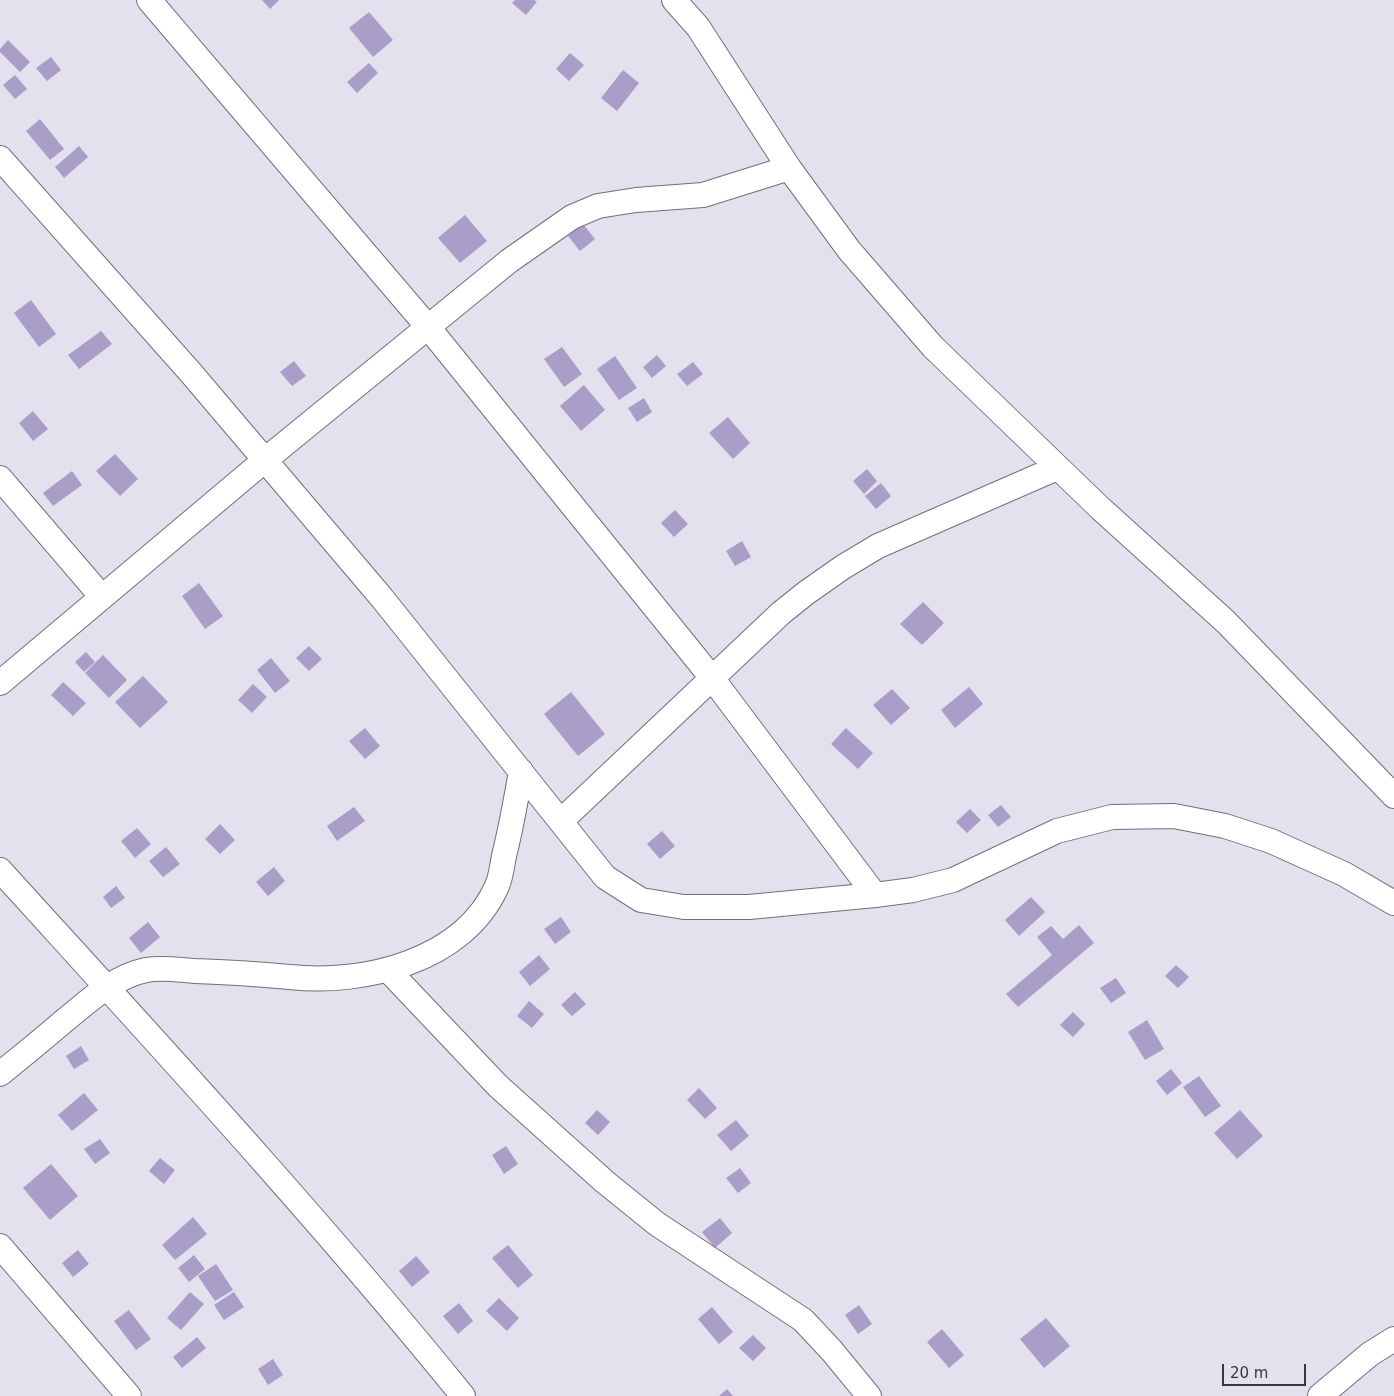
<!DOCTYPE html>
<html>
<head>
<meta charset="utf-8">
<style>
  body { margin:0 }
  #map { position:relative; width:1394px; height:1396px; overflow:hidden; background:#e3e1ed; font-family:"DejaVu Sans",sans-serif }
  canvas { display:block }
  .scale { position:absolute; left:1222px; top:1364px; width:84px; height:22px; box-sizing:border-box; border:2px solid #37363b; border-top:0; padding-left:6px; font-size:15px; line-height:18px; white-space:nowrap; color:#37363b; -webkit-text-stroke:4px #e3e1ed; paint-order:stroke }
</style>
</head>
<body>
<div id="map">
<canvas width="1394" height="1396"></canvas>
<div class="scale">20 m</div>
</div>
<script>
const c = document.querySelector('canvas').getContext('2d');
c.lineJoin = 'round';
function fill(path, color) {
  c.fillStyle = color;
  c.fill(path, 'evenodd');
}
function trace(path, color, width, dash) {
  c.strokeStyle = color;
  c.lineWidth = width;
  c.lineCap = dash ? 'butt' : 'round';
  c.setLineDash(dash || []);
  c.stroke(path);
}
fill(new Path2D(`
  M262 0H279L270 9Z
  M515 0H534L537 2 526 15 512 3Z
  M369 12 393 40 373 57 349 28Z
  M8 40 30 62 20 72 0 52V49Z
  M570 53 584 65 569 81 556 69Z
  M51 57 61 70 47 81 36 68Z
  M369 63 378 73 357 93 347 82Z
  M623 70 639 83 617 111 601 98Z
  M15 75 27 89 15 99 3 85Z
  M40 119 64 149 50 160 26 131Z
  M79 146 88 157 64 178 55 167Z
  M465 215 487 241 460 263 438 238Z
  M583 224 595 239 580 251 568 236Z
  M31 300 56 334 39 347 14 313Z
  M101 331 112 344 79 369 68 355Z
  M562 347 582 374 564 387 544 359Z
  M657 355 666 366 652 378 643 367Z
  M615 356 637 388 619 400 597 369Z
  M294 361 306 376 292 386 280 372Z
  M693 362 703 374 687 386 677 374Z
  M584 385 605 410 581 431 560 406Z
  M644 398 652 412 637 422 628 408Z
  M33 411 48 429 33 441 19 423Z
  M728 417 750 443 733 459 709 433Z
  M115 454 138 479 120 496 96 471Z
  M867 469 877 481 864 494 853 481Z
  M72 471 82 485 53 506 43 493Z
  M881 483 891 496 876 509 865 496Z
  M675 510 688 524 674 537 661 523Z
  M742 541 751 557 735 566 726 551Z
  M199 583 223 616 205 629 182 596Z
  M923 602 944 623 922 645 900 624Z
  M309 646 322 659 309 671 296 658Z
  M86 652 95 662 84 672 75 662Z
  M103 655 127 680 109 698 85 673Z
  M271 658 290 681 275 693 257 670Z
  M143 676 168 702 140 728 115 702Z
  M63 682 86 703 73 716 51 695Z
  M253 684 267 697 252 713 238 700Z
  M969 687 983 704 955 728 941 710Z
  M892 689 910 708 891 725 873 705Z
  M571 692 605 734 578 756 544 714Z
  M365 728 380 746 365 759 349 741Z
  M846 728 873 753 858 769 831 744Z
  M1001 805 1011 817 998 827 988 815Z
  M354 807 365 821 337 841 327 826Z
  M970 809 981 820 967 833 956 822Z
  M220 824 235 840 220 854 205 839Z
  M137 828 151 844 135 858 121 841Z
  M662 831 675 846 660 859 647 844Z
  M166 847 180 864 163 877 149 861Z
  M274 867 285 881 268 896 256 882Z
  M116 886 125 898 111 908 103 897Z
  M1031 897 1045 912 1019 936 1005 920Z
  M561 917 571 932 555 944 544 929Z
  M148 922 160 937 141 953 129 938Z
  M1079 925 1094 943 1018 1007 1006 994 1052 955 1037 937 1051 926 1063 939Z
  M539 955 550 969 530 986 519 972Z
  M1176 965 1189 977 1178 988 1165 976Z
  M1116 978 1126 993 1111 1003 1100 988Z
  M575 992 586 1004 572 1016 561 1005Z
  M529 1001 544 1014 532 1028 517 1016Z
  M1073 1012 1085 1024 1073 1037 1060 1025Z
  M1147 1020 1164 1049 1145 1060 1128 1032Z
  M81 1046 89 1060 74 1069 66 1056Z
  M1171 1069 1182 1083 1167 1095 1156 1081Z
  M1199 1076 1221 1106 1205 1117 1183 1087Z
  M699 1088 717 1108 705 1119 687 1100Z
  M84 1093 98 1110 72 1131 58 1115Z
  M597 1110 610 1122 598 1135 585 1123Z
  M1240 1110 1263 1136 1237 1159 1214 1133Z
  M736 1120 749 1136 731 1151 717 1135Z
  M100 1139 110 1153 95 1164 84 1149Z
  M506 1146 518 1164 504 1174 492 1155Z
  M160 1158 175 1170 164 1184 149 1171Z
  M51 1164 78 1196 50 1220 23 1188Z
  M740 1168 751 1183 738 1193 726 1178Z
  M193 1217 207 1234 175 1260 162 1245Z
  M720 1218 732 1233 715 1248 702 1232Z
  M508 1245 533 1275 518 1288 492 1258Z
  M78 1250 89 1264 73 1277 62 1263Z
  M194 1255 205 1269 189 1282 178 1268Z
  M416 1256 430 1272 412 1287 399 1271Z
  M216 1264 233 1290 215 1301 198 1276Z
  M190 1292 204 1304 181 1330 167 1318Z
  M234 1292 244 1307 224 1320 214 1305Z
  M499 1298 519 1318 507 1331 486 1311Z
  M459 1303 473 1321 458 1334 443 1316Z
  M859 1305 872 1324 858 1334 845 1315Z
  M712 1307 733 1332 719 1344 698 1319Z
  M129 1310 151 1339 136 1350 114 1321Z
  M1046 1318 1070 1346 1044 1368 1020 1339Z
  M942 1329 964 1355 949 1368 927 1342Z
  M753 1335 766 1348 753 1361 739 1348Z
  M197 1337 206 1348 182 1368 173 1357Z
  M273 1359 283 1375 268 1385 258 1369Z
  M727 1389 733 1396H719Z`), '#a89ec7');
const street = new Path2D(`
  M149 0 428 327 712 678 875 895
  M674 0 698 27 789 168 849 250 933 347 1100 508 1226 622 1394 796
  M0 158 191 373 382 598 605 877 641 900 684 907H749L875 895 913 890 953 880 1057 831 1112 817 1174 816 1225 826 1271 841 1344 874 1394 903
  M0 478 102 597
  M0 683 265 460 509 261 572 217 598 206 636 200 703 195 789 168
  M561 821 781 613 806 593 843 567 878 546 1057 468
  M0 870C157 1043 316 1215 463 1396
  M388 970 498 1086 605 1182 657 1224 803 1320 832 1351 869 1396
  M0 1074C21 1057 43 1039 64 1021 89 1001 113 977 146 970 162 967 180 970 195 971 227 972 258 974 290 977 364 985 464 961 497 886 501 877 502 866 504 856 511 828 516 800 521 771
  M0 1246 129 1396
  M1320 1396 1370 1354 1394 1339`);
trace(street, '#716f79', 26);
trace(street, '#fff', 24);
</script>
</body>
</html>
